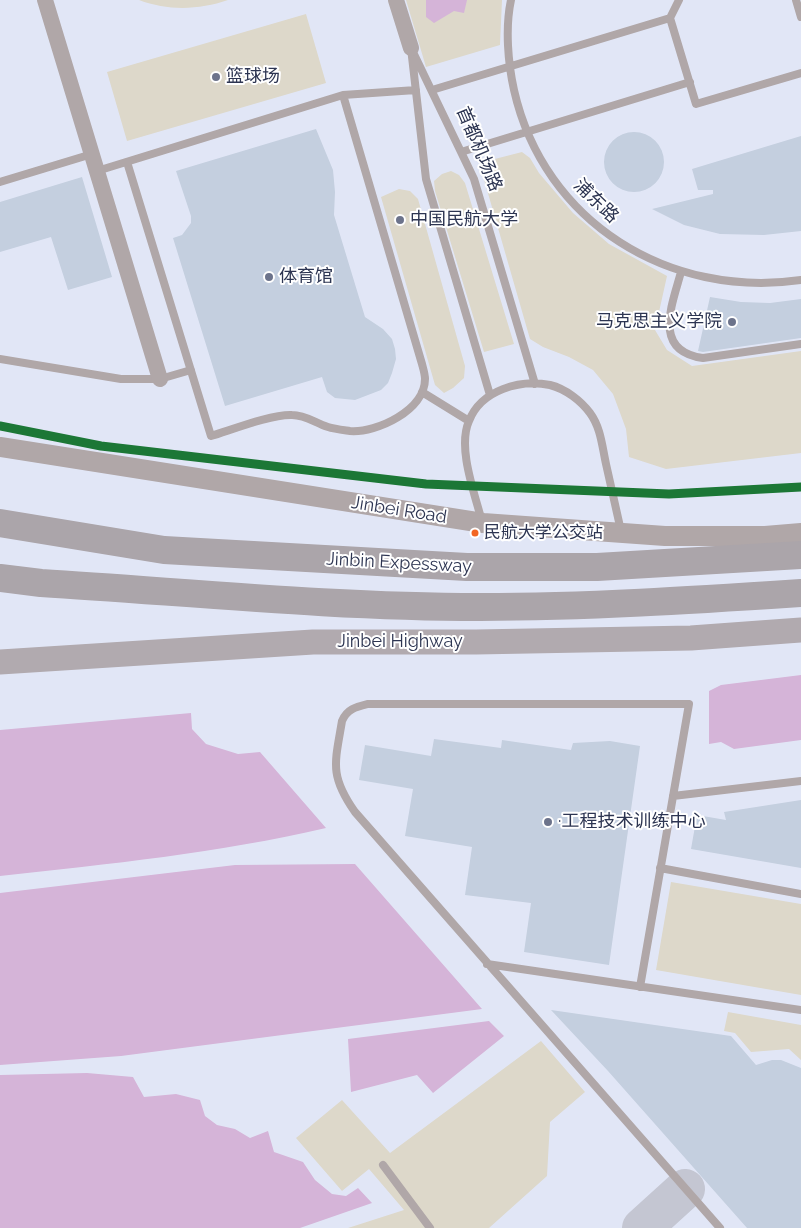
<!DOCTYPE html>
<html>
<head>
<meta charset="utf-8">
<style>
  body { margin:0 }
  canvas { display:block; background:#e1e6f6 }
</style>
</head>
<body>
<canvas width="801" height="1228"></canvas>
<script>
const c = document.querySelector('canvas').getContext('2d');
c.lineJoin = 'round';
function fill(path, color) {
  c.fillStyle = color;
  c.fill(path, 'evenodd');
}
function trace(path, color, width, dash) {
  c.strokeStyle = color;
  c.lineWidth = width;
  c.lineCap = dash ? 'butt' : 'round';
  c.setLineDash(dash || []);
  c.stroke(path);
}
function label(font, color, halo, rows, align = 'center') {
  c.font = font + ' Raleway,"Noto Sans SC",sans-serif';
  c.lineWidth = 4;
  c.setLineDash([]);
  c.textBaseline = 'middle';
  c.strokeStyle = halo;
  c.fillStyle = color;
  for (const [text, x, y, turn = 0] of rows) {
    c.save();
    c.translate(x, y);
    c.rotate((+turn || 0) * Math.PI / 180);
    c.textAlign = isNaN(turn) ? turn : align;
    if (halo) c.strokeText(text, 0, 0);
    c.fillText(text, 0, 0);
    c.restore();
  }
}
fill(new Path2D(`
  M139 0H228C199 10 168 11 139 0Z
  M406 0H502L500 45 426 67Z
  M306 14 326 83 127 141 107 72Z
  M522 152 530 158 539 173 573 213 609 244 667 276 655 330 667 350 692 366 801 351V453L666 469 629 457 626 429 613 394 593 370 569 357 543 347 530 339 483 176 484 169 487 161Z
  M451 171 459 175 465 183 514 344 484 352 435 191 434 181 442 174Z
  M399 189 410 191 418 199 465 366 464 378 453 388 444 393 435 385 381 197Z
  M671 882 801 904V995L656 970Z
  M728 1012 801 1025V1060L789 1049 751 1052 735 1033 724 1031Z
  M541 1041 585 1092 550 1122 547 1176 489 1228H348L404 1210 369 1169 342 1191 296 1138 342 1100 390 1153Z`), '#ddd8ca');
fill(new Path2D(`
  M426 0H467L464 13 454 11 434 23 426 17Z
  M801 675V740L734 749 721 742 709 744V691L721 685Z
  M191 713 192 729 206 744 238 754 260 752 326 828C219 853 109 864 0 876V730Z
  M355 864 482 1009 121 1056 0 1065V893L235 865Z
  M489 1021 504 1036 433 1093 417 1075 351 1092 348 1039Z
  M87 1073 133 1077 144 1097 176 1094 200 1100 205 1116 217 1125 235 1129 250 1138 268 1131 274 1152 303 1162 315 1180 332 1194 346 1196 358 1188 372 1203 300 1228H0V1075Z`), '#d5b4d8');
trace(new Path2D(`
  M642 1228 685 1189`), '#c4c6d2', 40);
fill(new Path2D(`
  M316 129 333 170 335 192 334 215 365 317 383 329 392 339 395 349 396 359 392 373 388 383 381 390 355 400 335 398 327 392 322 377 225 406 173 238 182 235 191 223V216L176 171Z
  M604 162a30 30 0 1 1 60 0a30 30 0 1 1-60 0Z
  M801 136V231L764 235 720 234 684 225 652 209 713 194V190H698L692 169Z
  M82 177 112 277 68 290 51 237 0 252V202Z
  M710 297 741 302 770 303 801 299V338L703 352 698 351Z
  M434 739 501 748 502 740 571 750 573 743 610 741 640 746 609 965 524 952 531 903 465 895 472 847 405 836 413 789 359 780 365 745 431 756Z
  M801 800V868L691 849 697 815 726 820 724 812Z
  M551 1010 731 1036 756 1065 772 1060H781L801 1068V1228H747L608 1071Z`), '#c4cfdf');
trace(new Path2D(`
  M511 0C505 28 508 63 514 90 544 223 670 299 801 280
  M679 0 670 18 696 104 801 73
  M796 0 801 17
  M432 90 670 18
  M461 152 690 82
  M127 162 211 436C231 430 272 414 292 415 306 415 315 423 328 427 334 429 343 430 350 431 377 433 425 410 425 379 425 374 423 368 422 364L343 95
  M97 171 343 95 416 90
  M0 182 92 154
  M681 272C672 305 652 351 703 358L801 344
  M0 359 121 379H160L191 370
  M422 392 469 421
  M490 395 426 179 411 48 474 179 535 384
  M482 522C475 494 457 448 469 421 481 390 520 379 550 385 566 389 581 401 590 413 601 428 602 446 606 464 611 486 616 509 621 531
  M673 796 801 781
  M660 868 801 894
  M487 964 801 1010
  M640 987 689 704H368C356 707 347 709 342 721 335 763 329 775 355 812L720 1228
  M383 1165 430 1228`), '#b0a7a8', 8);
trace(new Path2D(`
  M45 0 160 379
  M396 0 411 48`), '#b0a7a8', 16);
trace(new Path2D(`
  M0 447 483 523 665 536H765L801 533`), '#b0a7a8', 20);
trace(new Path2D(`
  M0 662 313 642H476L691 638 801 630`), '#b1aaaf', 25);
trace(new Path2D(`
  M0 523 164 550 467 567H597L801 555
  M0 578 41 583C187 592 333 607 480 607 587 607 694 600 801 593`), '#aba5aa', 28);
trace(new Path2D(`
  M0 426 101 446 426 484 669 494 801 487`), '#1c7736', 9);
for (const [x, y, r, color] of [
  [216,77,5,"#6c738b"],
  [400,220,5,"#6c738b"],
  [269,277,5,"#6c738b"],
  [732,322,5,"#6c738b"],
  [475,533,4.5,"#f26522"],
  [548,822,5,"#6c738b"]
]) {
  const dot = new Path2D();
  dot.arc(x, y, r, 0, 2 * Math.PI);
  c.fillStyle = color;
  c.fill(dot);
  trace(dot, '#fff', 2);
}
label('17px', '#2d3552', '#fff', [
  ["民航大学公交站",484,533]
], 'left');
label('18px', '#2d3552', '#fff', [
  ["篮球场",226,77],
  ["中国民航大学",410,220],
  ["体育馆",279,277],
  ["马克思主义学院",722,322,"right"],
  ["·工程技术训练中心",558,822]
], 'left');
label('18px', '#2d3552', '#fff', [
  ["首都机场路",479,149,67],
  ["浦东路",596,201,44],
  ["Jinbei Road",399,510,9],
  ["Jinbin Expessway",399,563,3],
  ["Jinbei Highway",400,642]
]);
</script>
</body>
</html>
